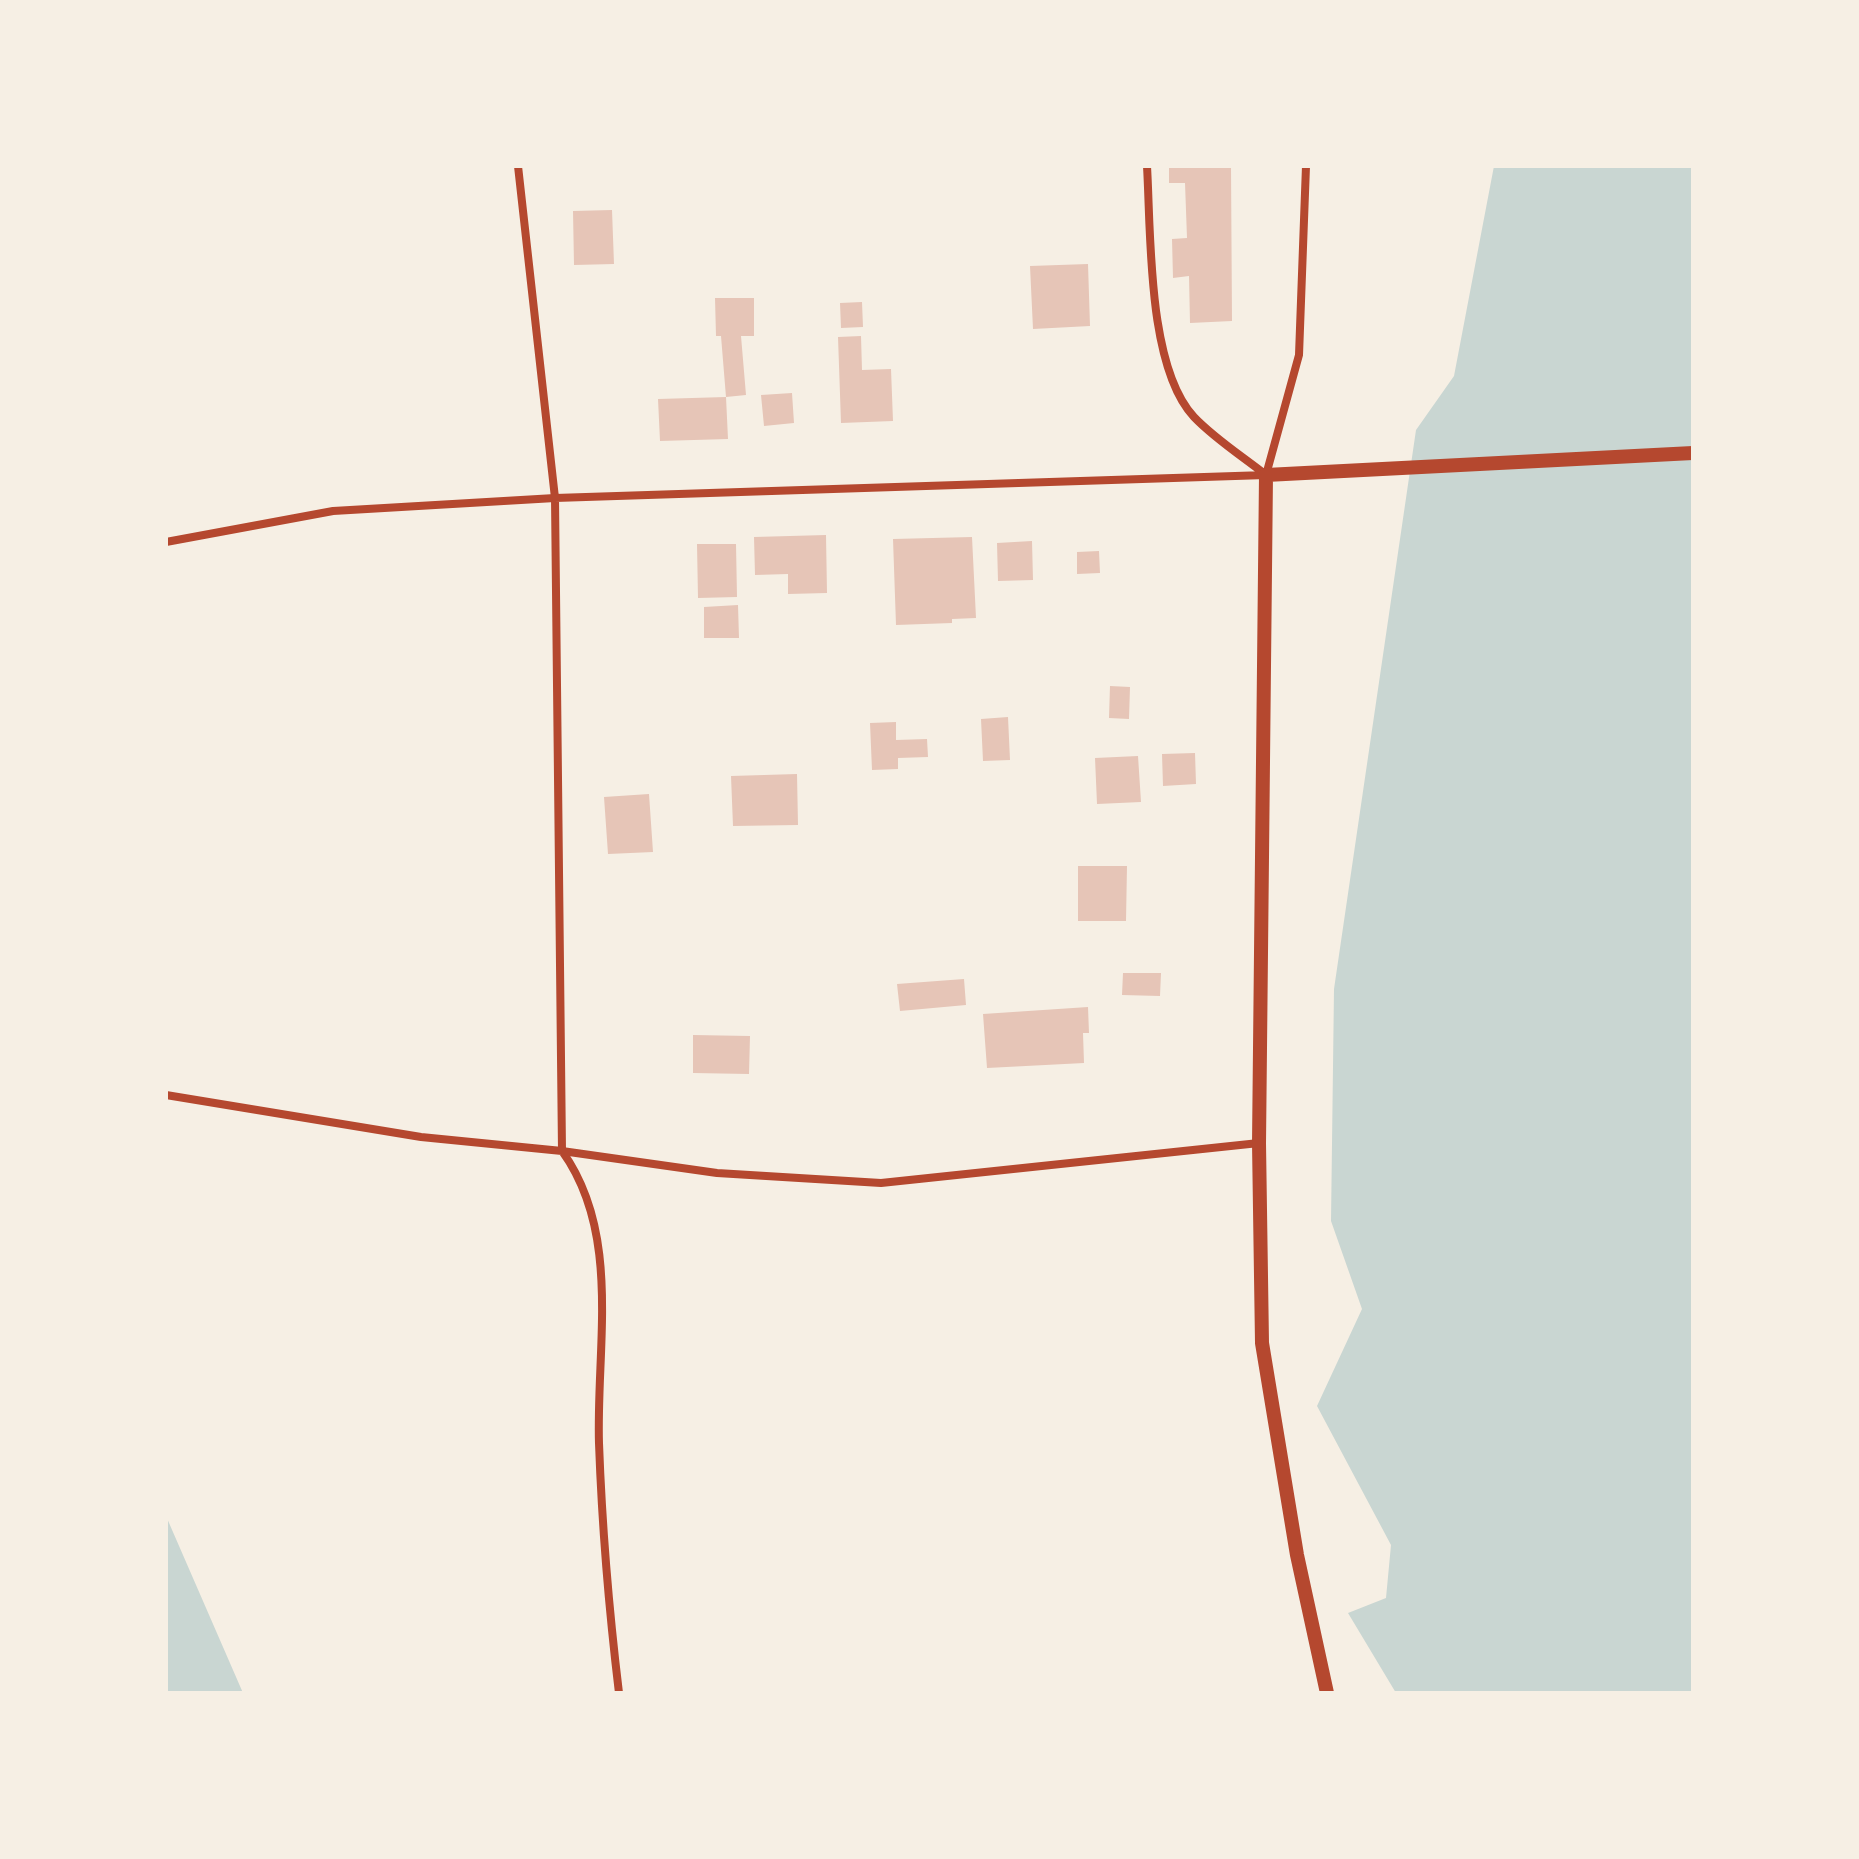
<!DOCTYPE html>
<html>
<head>
<meta charset="utf-8">
<style>
  body { margin:0 }
  #map { position:relative; width:1859px; height:1859px; overflow:hidden; background:#f6efe4; font-family:"PT Sans",sans-serif }
  canvas { display:block }
  .frame { position:absolute; inset:0; border:168px solid #f6efe4; pointer-events:none }
</style>
</head>
<body>
<div id="map">
<canvas width="1859" height="1859"></canvas>
<div class="frame"></div>
</div>
<script>
const c = document.querySelector('canvas').getContext('2d');
c.lineJoin = 'round';
function fill(path, color) {
  c.fillStyle = color;
  c.fill(path, 'evenodd');
}
function trace(path, color, width, dash) {
  c.strokeStyle = color;
  c.lineWidth = width;
  c.lineCap = dash ? 'butt' : 'round';
  c.setLineDash(dash || []);
  c.stroke(path);
}
fill(new Path2D(`
  M1494 166H1693V1693H1396L1348 1613 1386 1598 1391 1545 1317 1406 1362 1309 1331 1221 1334 989 1416 430 1454 376Z
  M166 1516 243 1693H166Z`), '#c9d6d2');
fill(new Path2D(`
  M1169 166H1231L1232 321 1190 323 1189 276 1173 278 1172 239 1187 238 1185 183H1169Z
  M612 210 614 264 574 265 573 211Z
  M1088 264 1090 326 1033 329 1030 266Z
  M715 298H754V336H741L746 395 726 397 728 439 660 441 658 399 726 397 721 336H716Z
  M862 302 863 327 841 328 840 303Z
  M861 336 862 370 891 369 893 421 841 423 838 337Z
  M792 393 794 423 764 426 761 395Z
  M826 535 827 593 788 594V574L755 575 754 537Z
  M972 537 976 618 952 619V623L896 625 893 539Z
  M1032 541 1033 580 998 581 997 543Z
  M697 544H736L737 597 698 598Z
  M1099 551 1100 573 1077 574V552Z
  M738 605 739 638H704V607Z
  M1110 686 1130 687 1129 719 1109 718Z
  M1008 717 1010 760 983 761 981 719Z
  M896 722V740L927 739 928 757 898 758V769L872 770 870 723Z
  M1195 753 1196 784 1163 786 1162 754Z
  M1138 756 1141 802 1097 804 1095 758Z
  M797 774 798 825 733 826 731 776Z
  M649 794 653 852 608 854 604 797Z
  M1078 866H1127L1126 921H1078Z
  M1123 973H1161L1160 996 1122 995Z
  M964 979 966 1005 900 1011 897 984Z
  M1088 1007 1089 1033H1083L1084 1063 987 1068 983 1014Z
  M693 1035 750 1036 749 1074 693 1073Z`), '#e6c5b7');
trace(new Path2D(`
  M518 166 555 498 562 1151C622 1234 596 1347 599 1443 602 1526 609 1610 619 1693
  M1147 166C1151 232 1147 367 1194 417 1215 439 1242 456 1266 475
  M1266 475 1299 355 1306 166
  M166 542 333 511 555 498 1266 475
  M166 1095 421 1137 562 1151 717 1173 881 1183 1259 1143`), '#b5482f', 8);
trace(new Path2D(`
  M1327 1693 1297 1555 1262 1343 1259 1143 1266 475 1693 453`), '#b5482f', 14);
</script>
</body>
</html>
